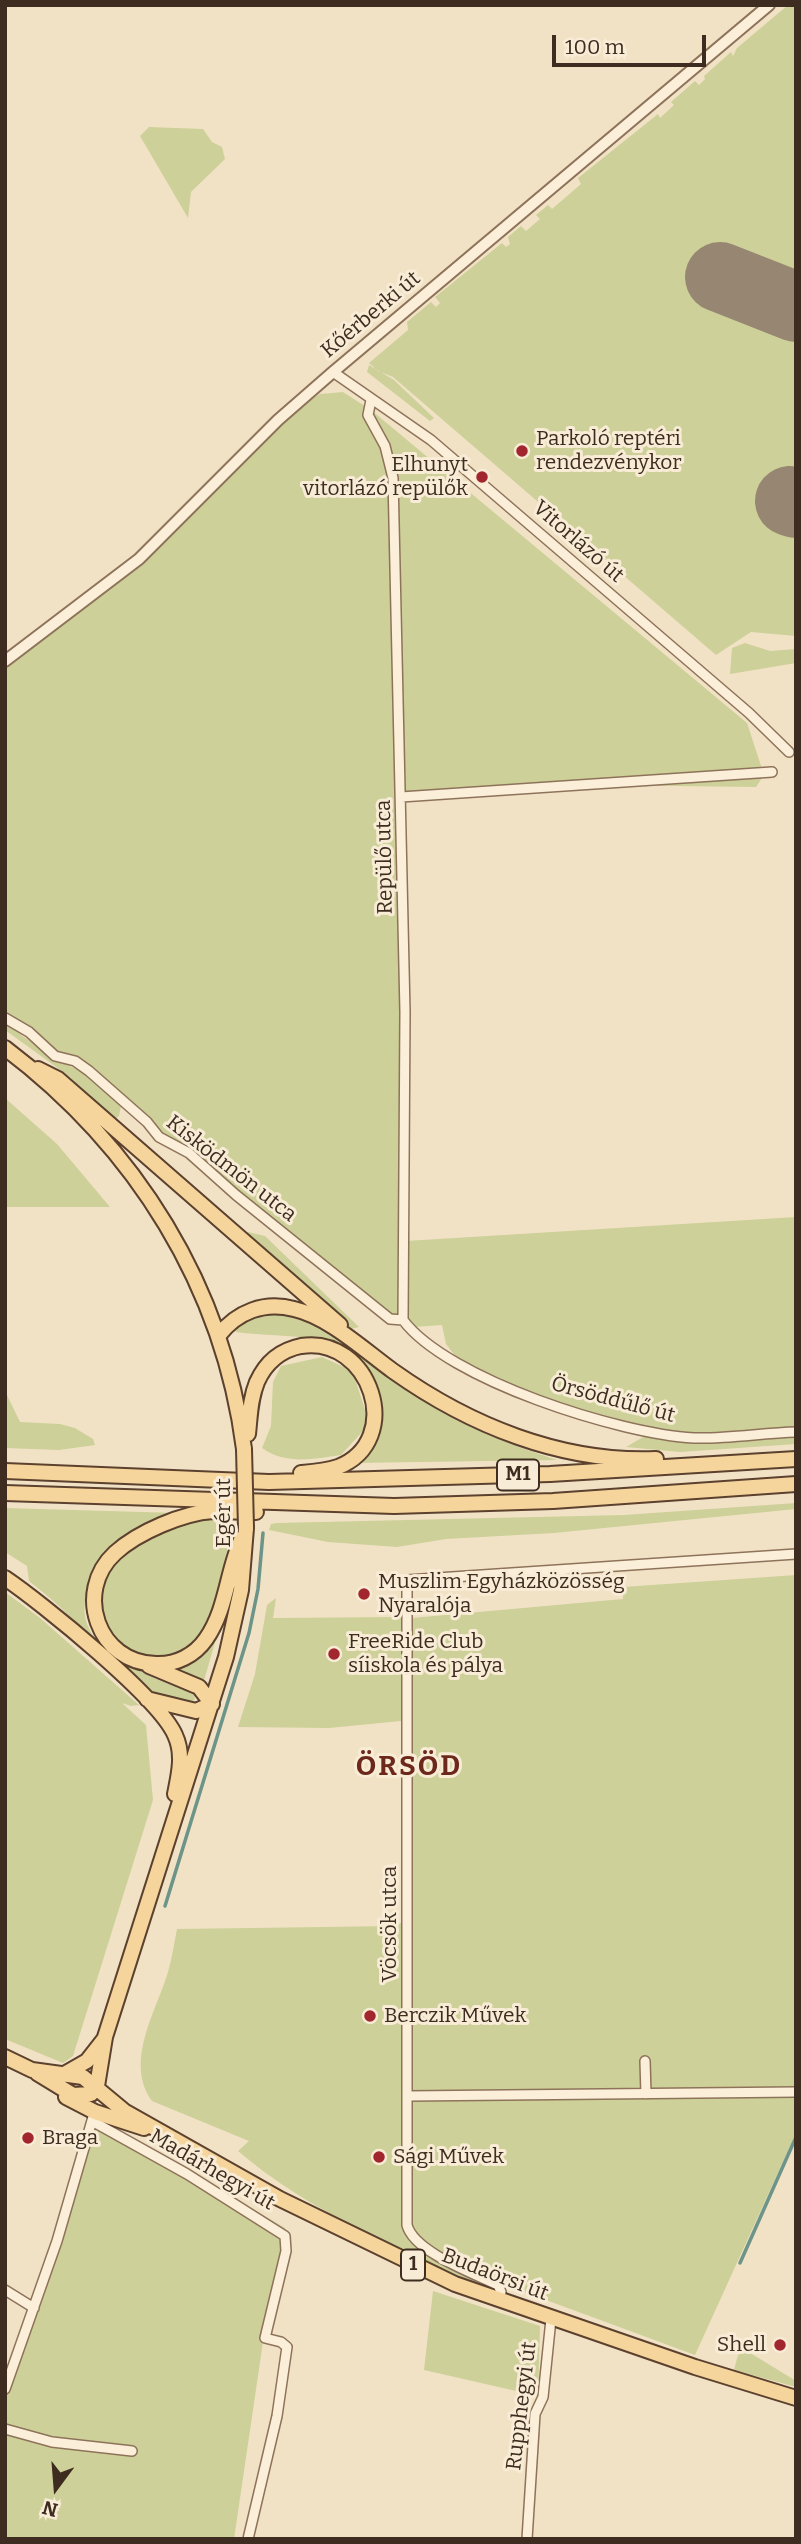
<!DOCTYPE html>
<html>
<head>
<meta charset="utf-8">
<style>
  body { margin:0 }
  #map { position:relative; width:801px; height:2544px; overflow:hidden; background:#f1e2c6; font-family:Bitter,serif }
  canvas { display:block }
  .frame { position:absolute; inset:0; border:7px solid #3d2c1f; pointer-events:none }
  .north { position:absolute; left:21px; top:2453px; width:70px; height:70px; -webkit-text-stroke:5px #f8ecd6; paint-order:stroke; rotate:196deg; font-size:19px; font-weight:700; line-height:28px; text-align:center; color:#3d2c1f }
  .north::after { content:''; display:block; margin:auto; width:24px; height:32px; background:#3d2c1f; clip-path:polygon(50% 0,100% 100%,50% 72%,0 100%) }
  .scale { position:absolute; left:552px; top:35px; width:154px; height:32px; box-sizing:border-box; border:4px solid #3d2c1f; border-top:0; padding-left:9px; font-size:21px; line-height:24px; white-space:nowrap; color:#3d2c1f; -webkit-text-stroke:5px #f8ecd6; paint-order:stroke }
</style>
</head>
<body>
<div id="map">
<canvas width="801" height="2544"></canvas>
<div class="frame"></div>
<div class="north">N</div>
<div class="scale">100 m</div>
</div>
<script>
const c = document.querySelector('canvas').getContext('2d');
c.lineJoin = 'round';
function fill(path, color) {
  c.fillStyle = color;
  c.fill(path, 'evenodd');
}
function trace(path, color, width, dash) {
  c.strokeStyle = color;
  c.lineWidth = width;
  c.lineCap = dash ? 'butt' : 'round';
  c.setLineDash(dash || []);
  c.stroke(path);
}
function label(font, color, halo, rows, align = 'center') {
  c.font = font + ' Bitter,serif';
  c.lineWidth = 6;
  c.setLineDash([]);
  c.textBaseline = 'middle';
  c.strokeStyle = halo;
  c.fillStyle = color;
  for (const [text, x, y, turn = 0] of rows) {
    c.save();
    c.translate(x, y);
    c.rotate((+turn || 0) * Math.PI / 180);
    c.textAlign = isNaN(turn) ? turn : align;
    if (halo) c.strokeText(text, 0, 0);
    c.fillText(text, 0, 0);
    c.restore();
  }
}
fill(new Path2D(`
  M788 5H796V636L751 632 716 655 393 377 378 371 369 363 408 330 407 322 431 302 436 307 440 303 435 297 502 243 506 247 510 244 508 237 521 226 526 231 540 219 536 215 548 205 552 209 581 184 578 178 658 114 660 118 674 105 671 102 695 81 699 85 705 79 704 76 731 52 733 56 737 48Z
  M149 127 203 129 212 142 222 147 225 159 191 192 188 218 140 136Z
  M369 365 394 380 434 418 430 421 367 372Z
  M343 392 371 410 747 723 764 775 756 787 590 785 401 797 406 1241 796 1217V1430L692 1436 617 1423 561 1405 463 1366 446 1344 442 1325 414 1327 397 1321 189 1153 176 1148 65 1058 5 1018V661L108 586 278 420 320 394Z
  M745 643 770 651 796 649V663L730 674 732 648Z
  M5 1023 51 1057 80 1071 121 1106 119 1116 113 1121 70 1077 5 1030Z
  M5 1098 57 1144 110 1207H5Z
  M248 1232 265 1236 359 1327 351 1329 246 1236Z
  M274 1313C329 1320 366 1364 411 1393 456 1424 505 1443 557 1460L353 1463C365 1448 384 1429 383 1408 382 1373 347 1347 316 1340 290 1334 262 1336 236 1332L238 1324Z
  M322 1357 344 1367 354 1376 367 1416 363 1431 341 1455C313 1459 286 1465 262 1448L271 1426 273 1382 281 1366Z
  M5 1391 20 1422 60 1424 75 1428 93 1439 95 1445 59 1450 5 1448Z
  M645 1436 693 1442 796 1436V1444L680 1452 626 1447Z
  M796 1503V1509L554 1533 446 1539 397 1547 328 1542 269 1530 271 1524 277 1523 624 1515Z
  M5 1508 177 1513C156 1525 125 1535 107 1552 96 1563 93 1575 88 1590 66 1651 153 1677 194 1694L195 1700C149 1713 91 1638 62 1609 52 1599 40 1590 29 1581L27 1566 5 1552Z
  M230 1517C229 1551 218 1637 182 1653 150 1668 99 1647 99 1607 99 1601 101 1593 103 1586 105 1577 109 1565 117 1559 123 1553 133 1549 140 1545 166 1529 199 1518 230 1517Z
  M796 1575V2133L695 2355 500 2283 455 2261 461 2270 493 2288 489 2290C404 2250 310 2213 238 2151L249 2141 152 2101C124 2062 156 2012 168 1972 172 1958 174 1944 177 1929L396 1926 411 1916 412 1618 623 1599V1587Z
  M5 1592 40 1618 139 1705 131 1706 122 1703 146 1725 153 1800 73 2056 63 2063 5 2039Z
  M276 1598 273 1618 403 1617 401 1721 329 1728 238 1727 255 1674 267 1605Z
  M214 1638 216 1639 203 1684 168 1670 188 1663Z
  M95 2122 133 2139 285 2228 263 2342 234 2539H5V2383L36 2315Z
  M433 2291 540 2326 538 2396 424 2370Z
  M747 2351 796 2381V2387L734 2370 738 2355Z`), '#cdd098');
trace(new Path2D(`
  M165 1906 249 1633 258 1589 263 1533
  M740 2263 796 2137`), '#6d9488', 3.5);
trace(new Path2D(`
  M720 277 796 307
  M790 501 796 503`), '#978772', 70);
const minor = new Path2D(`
  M333 372 431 440 749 713 789 752
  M371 400 368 415 385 446 393 478 405 1012 403 1320
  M401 797 772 772
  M5 1018 29 1032 55 1056 75 1061 89 1071 147 1122 159 1137 189 1153 236 1195 390 1319 403 1320
  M403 1320C448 1380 620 1434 694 1438 728 1439 762 1433 796 1432
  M645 2061 646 2094
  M409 2096 796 2092
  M92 2121 187 2174 285 2236 286 2251 265 2338 281 2342 287 2347 277 2416 248 2539
  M5 2290 34 2308
  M499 2300 501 2292 498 2285C473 2273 414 2252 407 2225V1580L796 1554
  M5 2389 57 2241 93 2117
  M5 2429 52 2442 132 2451
  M527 2539 535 2414 543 2397 551 2319`);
const tertiary = new Path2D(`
  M5 661 139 559 278 420 333 372 769 5`);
const primary = new Path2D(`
  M5 1048C136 1147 223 1286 244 1449
  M38 1069 58 1079 340 1325
  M219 1335C237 1312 264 1301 294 1309 329 1317 364 1350 393 1371 469 1425 561 1463 656 1459
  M248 1434C250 1416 250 1399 257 1382 266 1362 281 1350 301 1346 370 1335 406 1440 338 1467 326 1471 313 1472 301 1473
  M5 1471 269 1482 550 1474 796 1459
  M5 1493 394 1506 553 1501 796 1484
  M242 1538C227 1570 227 1609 206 1639 195 1655 176 1665 156 1664 98 1663 73 1592 115 1553 138 1532 183 1513 213 1511 227 1511 242 1512 256 1512
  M5 1578C42 1603 159 1698 175 1735 184 1754 179 1774 175 1794
  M149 1666 199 1687 212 1704
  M147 1699 196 1711 212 1704
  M5 2057 32 2070 83 2077 124 2111 280 2199 455 2284 695 2367 796 2398
  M37 2073 73 2095 91 2094 97 2086 105 2037 226 1657 241 1590 246 1528
  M66 2073 87 2061 105 2038
  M66 2097 95 2112 144 2128`);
trace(minor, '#8e735a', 12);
trace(tertiary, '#8e735a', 14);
trace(primary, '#5b412e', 18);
trace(minor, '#fbefda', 9);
trace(tertiary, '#fbefda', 10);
trace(primary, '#f6d59c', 14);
const primaryBridge = new Path2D(`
  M244 1449 246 1528`);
trace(primaryBridge, '#5b412e', 18, []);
trace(primaryBridge, '#f6d59c', 14);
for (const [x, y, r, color] of [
  [522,451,7,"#a1262d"],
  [482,477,7,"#a1262d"],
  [364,1594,7,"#a1262d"],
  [334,1654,7,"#a1262d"],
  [370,2016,7,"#a1262d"],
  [28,2138,7,"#a1262d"],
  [379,2157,7,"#a1262d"],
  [780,2345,7,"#a1262d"]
]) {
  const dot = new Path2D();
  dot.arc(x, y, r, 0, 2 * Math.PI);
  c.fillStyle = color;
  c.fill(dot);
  trace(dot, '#f8ecd6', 2.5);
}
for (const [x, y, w] of [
  [518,1475,42],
  [413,2265,24]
]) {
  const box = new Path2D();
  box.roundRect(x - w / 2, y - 15.5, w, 31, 5);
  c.fillStyle = '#f8ecd6';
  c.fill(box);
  trace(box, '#3d2c1f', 2);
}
label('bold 19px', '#3d2c1f', null, [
  ["M1",518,1475],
  ["1",413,2265]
]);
label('21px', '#3d2c1f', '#f8ecd6', [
  ["Kőérberki út",371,315,-40],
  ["Vitorlázó út",578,542,41],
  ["Repülő utca",385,857,-91],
  ["Kisködmön utca",231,1169,38],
  ["Örsöddűlő út",613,1400,15],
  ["Egér út",224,1513,-90],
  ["Vöcsök utca",390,1924,-90],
  ["Madárhegyi út",212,2170,30],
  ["Budaörsi út",495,2275,21],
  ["Rupphegyi út",522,2406,-83]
]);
label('21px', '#3d2c1f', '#f8ecd6', [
  ["Parkoló reptéri",536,439],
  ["rendezvénykor",536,463],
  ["Elhunyt",468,465,"right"],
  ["vitorlázó repülők",468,489,"right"],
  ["Muszlim Egyházközösség",378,1582],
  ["Nyaralója",378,1606],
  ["FreeRide Club",348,1642],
  ["síiskola és pálya",348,1666],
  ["Berczik Művek",384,2016],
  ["Braga",42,2138],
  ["Sági Művek",393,2157],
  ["Shell",766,2345,"right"]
], 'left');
c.letterSpacing = '2px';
label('bold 28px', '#6c281b', '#f8ecd6', [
  ["ÖRSÖD",409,1767]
]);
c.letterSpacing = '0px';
</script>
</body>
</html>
